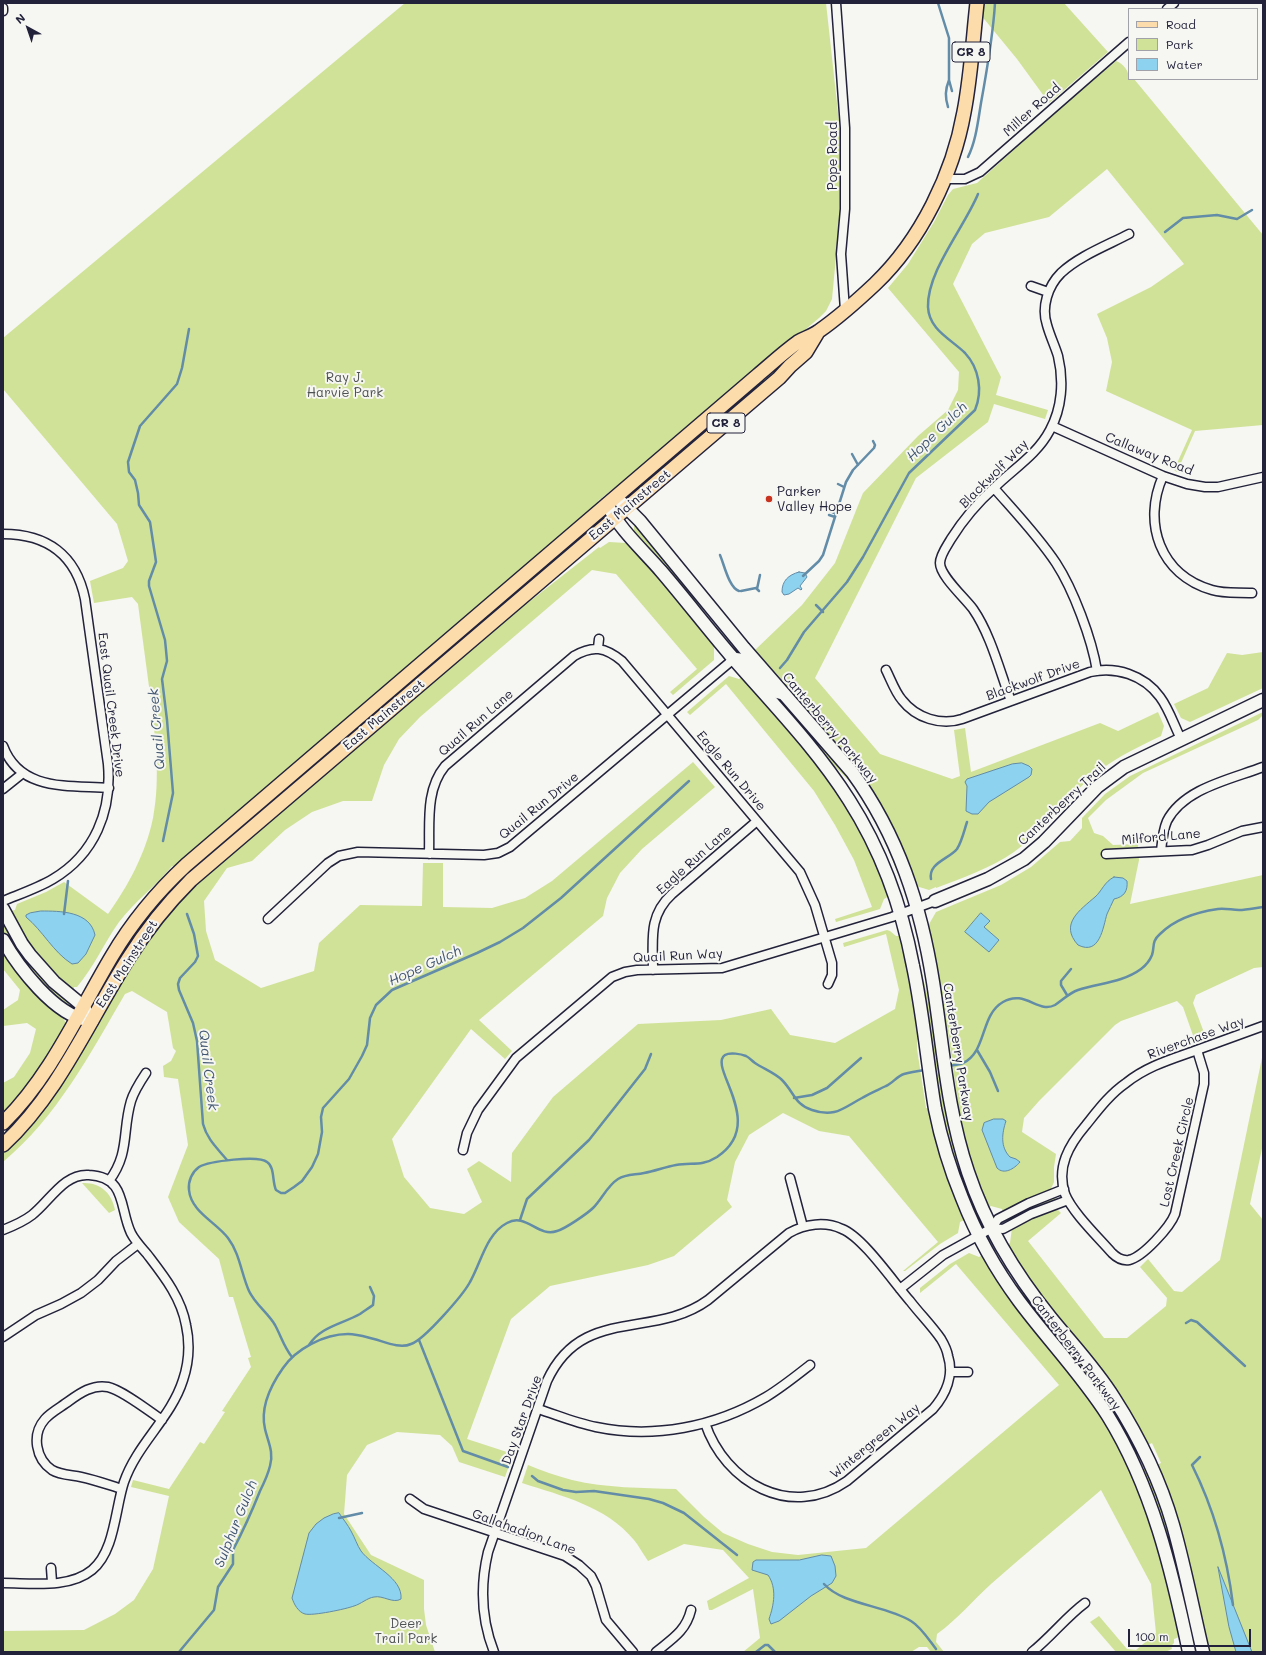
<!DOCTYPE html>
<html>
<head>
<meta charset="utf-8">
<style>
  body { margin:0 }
  #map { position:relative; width:1266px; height:1655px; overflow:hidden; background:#f6f6f2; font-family:Mali,sans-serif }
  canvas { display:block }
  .frame { position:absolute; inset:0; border:4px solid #22223b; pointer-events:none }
  .legend { position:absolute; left:1128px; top:8px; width:130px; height:72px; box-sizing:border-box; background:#f6f6f2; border:1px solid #a1a1a9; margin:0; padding:5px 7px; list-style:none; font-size:12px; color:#22223b }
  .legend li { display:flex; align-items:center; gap:8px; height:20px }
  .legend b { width:20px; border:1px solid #a1a1a9 }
  .north { position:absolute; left:8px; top:8px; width:40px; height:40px; -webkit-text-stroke:3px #f6f6f2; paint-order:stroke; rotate:320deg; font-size:11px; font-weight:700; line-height:16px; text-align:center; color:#22223b }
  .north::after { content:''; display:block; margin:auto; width:14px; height:18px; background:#22223b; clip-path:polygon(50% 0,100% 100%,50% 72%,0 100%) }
  .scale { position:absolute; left:1128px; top:1629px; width:123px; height:18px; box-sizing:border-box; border:2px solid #22223b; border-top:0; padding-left:5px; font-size:12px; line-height:14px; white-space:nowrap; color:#22223b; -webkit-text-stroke:3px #f6f6f2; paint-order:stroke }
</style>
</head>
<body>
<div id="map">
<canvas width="1266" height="1655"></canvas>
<div class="frame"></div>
<ul class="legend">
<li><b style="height:5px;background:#fddcac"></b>Road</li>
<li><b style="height:11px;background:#d0e297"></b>Park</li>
<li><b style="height:11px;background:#8dd2ef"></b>Water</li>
</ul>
<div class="north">N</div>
<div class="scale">100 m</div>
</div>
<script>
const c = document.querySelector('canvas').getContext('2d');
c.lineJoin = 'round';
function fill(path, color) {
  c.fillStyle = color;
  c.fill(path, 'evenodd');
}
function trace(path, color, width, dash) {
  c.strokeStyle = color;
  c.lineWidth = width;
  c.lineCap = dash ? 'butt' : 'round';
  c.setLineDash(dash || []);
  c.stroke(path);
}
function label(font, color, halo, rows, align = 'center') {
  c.font = font + ' Mali,sans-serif';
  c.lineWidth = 4;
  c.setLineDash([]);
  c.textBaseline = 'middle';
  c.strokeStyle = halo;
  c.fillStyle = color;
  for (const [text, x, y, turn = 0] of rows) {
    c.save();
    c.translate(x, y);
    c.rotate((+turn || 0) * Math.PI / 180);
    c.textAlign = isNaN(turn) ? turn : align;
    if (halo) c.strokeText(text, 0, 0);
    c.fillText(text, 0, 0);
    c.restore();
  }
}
fill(new Path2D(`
  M405 3H826L840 131 841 173 840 214 832 299 826 311 819 318 617 489 614 488 598 501 599 505 175 867 172 866C156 886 135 901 119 922 104 943 94 967 77 987H74V990H71L27 944 11 914V911L15 910 17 904 46 892 64 882 108 914C128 886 146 853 153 818 161 777 155 736 150 694 146 664 142 634 138 604L132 597 94 603 90 581 123 568 128 561 117 524 3 389V338Z
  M981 3H1064L1108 52 1049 103 1017 59 980 14Z
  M1116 61C1124 64 1129 71 1129 79H1134L1263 235V425L1195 431 1177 472 1174 470 1192 430 1106 391 1112 362 1107 338 1097 314 1151 287 1184 264 1107 169 1049 217 985 233 972 244 953 284 1001 377 996 395 1048 410 1045 419 994 404 988 422 916 478 815 678 880 754 952 779 960 776 954 730 965 728 971 772 1100 723 1118 731 1158 712 1164 726 1161 736C1134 749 1108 761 1086 782 1061 804 1042 832 1014 852 991 868 962 878 936 888V887L929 890 916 886 903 853 779 681 781 679 755 650 802 605 835 563 863 493 918 436 948 410 958 390 959 372 888 288 908 264 934 222 948 195 953 189 977 183 1056 112Z
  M634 526 637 527 719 625 680 586 634 531Z
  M609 542 626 543 639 553 717 645 714 648V660L673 695 670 692 697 669 616 574 592 570 420 717 399 739 384 765 372 801H343L312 812 285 830 252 861 227 868 204 901 206 931 215 960 261 988 314 971 319 943 360 905 422 906 423 863H443V907L492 908 525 898 552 881 693 762 715 787 642 849 620 873 607 898 603 916 479 1020 512 1051 505 1059 471 1029 392 1139 404 1177 430 1208 464 1214 482 1202 467 1169 479 1161 511 1182 512 1153 553 1097 638 1024 721 1020 771 1009 790 1035 835 1043 895 1009 899 990 886 934 844 947 843 943 887 930 890 931 896 936H901L913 991 919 1038 917 1040V1049L926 1108 930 1109 966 1219 960 1222 958 1233 940 1244 905 1271H903L938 1242 849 1136 819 1131 783 1113 749 1135 735 1162 727 1200 732 1207 674 1256 648 1265 550 1286 511 1319 467 1439 513 1454 505 1477 459 1462 452 1446 440 1435 397 1432 367 1445 347 1475 344 1514 371 1555 424 1580V1609L426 1625 435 1652H3V1631L84 1630 115 1614 134 1600 153 1569 169 1496 131 1487 133 1480 169 1489 200 1442 204 1444 225 1412 222 1411 251 1367 248 1358 251 1357 233 1297H229L219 1259 179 1222 168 1197 188 1145 178 1079 164 1077 163 1066 171 1061 176 1051 173 1048 167 1012 132 991 125 994C90 1054 57 1117 3 1162V1152L14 1141 148 939 170 911 204 875 494 628 534 598 599 547 600 548Z
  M475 624 478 628 393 700 390 696Z
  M1263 652V688L1190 722 1181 718 1174 704 1208 688 1227 653 1242 655Z
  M749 666 850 778 869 808 897 862 906 893 884 839 856 788 821 752Z
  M729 676 739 679 743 676C775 713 810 749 836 790 858 823 875 859 889 896L884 899 880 909 836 922 835 919 872 907 854 860 835 825 814 791 726 684 690 715 687 712Z
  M1263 712V715L1258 720 1143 773 1106 800 1088 818 1094 833 1103 836 1113 845 1138 844 1139 860 1130 904 1263 875V967L1254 968 1196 995 1193 1003 1206 1038 1195 1041 1183 1007 1177 1001 1121 1021 1115 1025 1039 1101 1024 1118 1022 1132 1056 1154 1054 1167V1182L1050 1191 1003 1212 1002 1209 991 1206 988 1208 974 1174 955 1105 958 1104 948 1032H945L928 926 936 912 1001 885 1031 867 1060 842 1070 841 1082 828V818L1105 794 1130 776Z
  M270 799 273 802 191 873 188 870Z
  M161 897 165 900 121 960 117 958 128 940Z
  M3 917 70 1002 68 1005 65 1004 42 985 7 940 3 931Z
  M911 929 932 1014 944 1104 951 1133 978 1213 949 1145 941 1111 910 932Z
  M3 949 62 1015 66 1024 40 1070 3 1116V1083L14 1077 30 1053 36 1029 27 1023 3 1026V1010L18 1000 20 990 3 969Z
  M1263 1053V1144L1250 1204 1263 1220V1652H1208L1157 1465 1161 1463 1152 1443 1148 1445 1145 1442 1038 1293 1007 1245 1010 1243 1012 1228 1056 1208 1061 1213 1028 1241 1104 1338H1127L1166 1306 1167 1298 1140 1267 1148 1259 1174 1291 1182 1292 1220 1260Z
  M82 1183C100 1182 112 1193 115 1210L109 1213Z
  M1053 1197 1056 1198 1054 1202 1008 1223 1005 1221 1004 1220 1021 1210Z
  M992 1246 1011 1279 1096 1381 1122 1420 1139 1454 1120 1421 1047 1330 1008 1277Z
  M969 1253 979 1257 983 1255C1006 1287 1030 1318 1054 1350 1086 1393 1119 1438 1138 1489 1157 1537 1167 1587 1179 1637L1174 1639V1643L1171 1646 1172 1649 1165 1652H1116L1090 1622 1099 1616 1127 1649 1136 1650 1156 1633 1151 1584 1101 1490C1065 1521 1027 1552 991 1584 973 1600 958 1619 937 1634L936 1642 944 1652H931L927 1647H919L911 1652H743L760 1638 753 1589 712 1610H709L707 1601 749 1578 723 1550 684 1544 648 1561C643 1554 639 1546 634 1540 606 1506 562 1496 522 1483L528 1465C542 1471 557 1476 572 1480 606 1488 642 1488 676 1489L704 1517 723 1533 748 1544 772 1552 798 1555 866 1548 1059 1385 956 1264 920 1293V1288L950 1264Z
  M1144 1467 1155 1488 1170 1535 1192 1626 1191 1633 1144 1473Z`), '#d0e297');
const water = new Path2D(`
  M799 572 805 573 807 577 800 586 802 589 801 590 798 588 789 594 784 595 782 592C782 581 788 575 799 572Z
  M1022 763 1029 766 1032 769 1031 775 1029 777 989 802 978 814H972L966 811 967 786 965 782 967 779 1012 764Z
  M1114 877 1123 878 1127 881C1128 891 1124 897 1114 899 1112 904 1109 909 1107 914 1103 927 1100 956 1078 945 1059 924 1080 910 1095 897 1102 891 1104 882 1114 877Z
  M41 911C60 911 90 911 95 935L86 954 78 963 72 964C53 952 43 931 26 917V915L30 913Z
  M981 913 990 921 984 927 999 940 989 952 965 932Z
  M994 1119H1003L1006 1121C1002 1133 1000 1147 1010 1157L1016 1159 1020 1162C1014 1169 1004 1175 997 1168L982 1130 984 1123Z
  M339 1513C343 1519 348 1525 351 1531 355 1538 357 1545 361 1551 372 1566 403 1578 401 1599 393 1604 383 1595 374 1597 367 1598 361 1604 354 1606 346 1609 313 1616 305 1614 298 1612 294 1604 292 1598L309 1533 316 1524 324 1518 333 1514Z
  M822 1555 831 1556 835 1566 836 1576 832 1583 811 1596 779 1621 771 1624 769 1619C774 1605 777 1588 768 1575L752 1570 753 1562 756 1560H799Z
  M1218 1567 1252 1652H1236L1229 1627Z`);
fill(water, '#8dd2ef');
trace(water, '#628ca7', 1);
trace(new Path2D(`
  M938 3 949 38V80L952 91
  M948 107C945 97 945 90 949 80
  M968 157C976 141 978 121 981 103 987 70 993 37 995 3
  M1165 232 1183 218 1217 215 1237 219 1252 210
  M852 454 858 465
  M838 484 844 487
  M830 511 836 514
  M829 515 835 517
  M720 555C724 564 729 588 739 591
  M803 576 819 561 823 555 846 482 853 470 874 448 875 445 873 441
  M757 589 760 575
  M741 591 756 588 759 591
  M816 605 823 612
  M780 668 787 660 804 632 847 582 863 557 909 473 975 410C983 391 979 368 965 353 951 339 929 330 928 307 927 271 964 228 978 194
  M163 841 173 793 167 720 162 679 167 661 166 650 165 640 149 586V581L156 562 155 555 150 522 139 505 138 493 135 480 129 472 128 462 140 426 177 384 182 368 189 329
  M931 879C928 863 949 859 957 849 962 841 964 831 967 822
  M64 914 68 881
  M187 914 194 934 198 956 195 962 180 978 178 984 179 990 193 1023 197 1041 203 1124C207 1139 217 1148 227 1160
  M1067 995 1061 985V981L1071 969
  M977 1050 990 1072 998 1091
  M948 1066C952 1065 958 1065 963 1063 987 1052 980 1015 1003 1002 1025 989 1038 1014 1055 1005 1063 1000 1069 993 1078 990 1098 983 1122 983 1141 969 1145 966 1150 960 1152 955 1155 946 1151 942 1160 934 1175 919 1197 912 1218 909 1225 908 1232 910 1239 910 1247 910 1255 908 1263 907
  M794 1098 812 1095 827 1088 861 1058
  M520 1220 527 1199 589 1140 645 1069 651 1054
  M1186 1323 1191 1320 1197 1322 1245 1366
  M419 1340 463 1451 508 1467
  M309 1345C320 1327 342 1324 360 1314 364 1311 369 1308 373 1305L374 1296 370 1287
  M292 1357C284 1347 281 1336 275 1325 268 1313 255 1304 249 1291 241 1273 240 1254 228 1238 216 1222 191 1212 189 1190 188 1181 192 1172 199 1167 209 1161 259 1155 267 1162 275 1167 272 1182 276 1190L281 1193H285L294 1187 302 1181 312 1167 318 1154 322 1132 321 1117 323 1108 349 1079 362 1056 367 1045 370 1018 376 1005 392 990 477 953 500 942 523 928 561 898 689 781
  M1200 1457 1192 1465C1214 1509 1227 1556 1233 1605
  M532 1476 538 1481 563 1490 576 1492 594 1491 649 1499 663 1503 684 1513 737 1555
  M339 1518 362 1513
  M824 1584C843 1605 885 1605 911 1621 921 1627 929 1640 936 1649
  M179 1652 214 1610 218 1587 233 1564V1550C243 1531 252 1511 260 1491 264 1483 268 1474 270 1466 274 1452 268 1442 265 1429 260 1408 271 1385 283 1368 296 1349 324 1334 348 1334 357 1334 366 1337 374 1339 385 1342 400 1349 411 1344 424 1340 463 1295 470 1282 481 1263 486 1234 507 1223 526 1212 538 1238 557 1231 565 1229 588 1213 593 1208 602 1199 607 1186 618 1179 626 1174 635 1175 644 1173 655 1171 665 1167 676 1165 692 1162 701 1167 717 1157 768 1123 707 1067 725 1055 730 1052 741 1054 746 1056 750 1058 752 1061 755 1063 764 1069 775 1073 782 1080 794 1092 795 1105 812 1110 835 1118 843 1108 862 1098 870 1093 878 1090 886 1086 893 1083 897 1076 904 1074 911 1072 918 1071 925 1070
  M756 1652 765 1645H768L775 1652`), '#628ca7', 2.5);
const street = new Path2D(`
  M836 3 845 128V209L841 254 845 310
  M3 8V11
  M1167 9 1174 3
  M944 179H965L980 172 1129 42
  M1031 286 1048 292
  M1052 426 1163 476 1187 484 1205 487H1218L1263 477
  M1163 476C1142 523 1160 575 1212 590 1225 594 1239 592 1252 593
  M994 488C1015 512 1038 536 1056 563 1073 589 1092 639 1097 671
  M3 534C47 534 76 555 85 599L108 764C112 811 95 854 53 879 38 888 20 894 3 901
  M598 648 599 639
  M886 670C891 680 895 692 902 700 916 718 941 726 962 719L1090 672C1116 666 1144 675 1160 697 1169 709 1174 725 1181 739
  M1011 701C1000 672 991 635 973 609 965 598 940 576 940 563 940 555 947 546 951 539 963 520 977 503 994 488 1013 469 1037 455 1050 430 1062 408 1064 381 1058 356 1055 346 1050 336 1047 325 1041 307 1048 286 1061 273 1079 256 1108 245 1129 234
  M3 746C20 792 69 785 109 788
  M3 789 23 773
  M1161 851C1162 841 1163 830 1167 821 1184 788 1232 779 1263 767
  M429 854C430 824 425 790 445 766L574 656C593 645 605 647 622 661L800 872 815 905 832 963V975L828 984
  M1106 854 1192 850 1208 845 1242 831 1263 827
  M268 919 328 863 339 856 358 852 484 855 498 853 510 847 736 657 743 658 773 693 784 696
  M653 970C653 940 648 916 672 894L757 821
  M1197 1050 1204 1073V1084L1175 1214C1170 1227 1143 1257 1129 1260 1122 1261 1117 1258 1112 1253 1099 1238 1072 1212 1065 1194 1056 1167 1069 1145 1086 1125 1098 1110 1110 1094 1126 1083 1147 1066 1172 1059 1197 1050 1219 1042 1241 1034 1263 1026
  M463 1150 467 1133 478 1110 516 1058 612 977 625 972 637 970 722 968 892 917 935 901
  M790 1178 803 1227
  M109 1181C130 1153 122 1131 131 1101 134 1091 140 1082 146 1073
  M992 1228 1003 1229 1031 1214 1068 1200
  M3 1230C13 1226 23 1222 32 1215 50 1201 64 1173 89 1175 127 1177 119 1208 131 1233 135 1241 141 1247 147 1254 163 1275 181 1297 186 1325 190 1343 189 1362 183 1380 171 1418 137 1444 124 1482 115 1509 115 1551 92 1570 69 1589 31 1583 3 1583
  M900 1289 943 1255 992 1228 998 1219 1029 1203 1064 1189
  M3 1337 36 1315 61 1304 81 1293 98 1280 116 1261 138 1244
  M950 1372H968
  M538 1409C557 1415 576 1423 596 1427 654 1439 715 1427 766 1397 781 1388 796 1376 810 1365
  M122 1489C109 1485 95 1480 81 1477 72 1475 60 1475 52 1470 36 1459 31 1435 45 1419 51 1412 61 1407 69 1401 80 1393 93 1384 108 1387 122 1390 149 1411 162 1420
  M410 1499 424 1509 565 1556 579 1565 591 1576 596 1586 606 1620 633 1652
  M51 1568 52 1582
  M494 1652C481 1619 480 1586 488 1552L547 1381C582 1305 653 1340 708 1300L789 1233C805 1224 825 1221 842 1229 863 1237 894 1283 910 1301 920 1314 932 1326 941 1339 944 1344 947 1350 948 1356 954 1375 946 1394 933 1409L847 1481C791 1520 725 1483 705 1423
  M656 1652C672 1639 686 1631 691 1610
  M1032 1652C1051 1637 1066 1617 1085 1603`);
const secondary = new Path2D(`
  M616 497 640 521 744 648 852 772C898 835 921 906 933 982 943 1046 947 1110 968 1172 986 1226 1016 1275 1051 1318 1073 1345 1096 1369 1114 1398 1139 1437 1160 1480 1173 1525 1185 1567 1193 1610 1203 1652
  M607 504C620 530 642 549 661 571 685 599 708 629 732 657 773 704 816 748 849 800 881 850 902 908 913 966 923 1013 927 1061 935 1109 941 1139 950 1169 962 1198 976 1234 996 1270 1019 1301 1048 1340 1082 1375 1108 1416 1152 1487 1172 1571 1189 1652
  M935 901 988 879 1024 859 1044 842 1097 787 1124 767 1263 700
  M3 909 22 944 30 955 54 982 83 1006 92 1021
  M3 940C18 967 55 1015 87 1020`);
const primary = new Path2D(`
  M3 1123C51 1076 78 1013 112 956 132 922 157 892 186 865L758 375C771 364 784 352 798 342 804 338 813 336 819 331 839 317 858 300 875 284 921 240 953 174 964 112 971 76 973 39 977 3
  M3 1145C59 1093 88 1022 128 959 146 930 167 904 191 880L779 378 790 366 806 352 818 332`);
trace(street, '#22223b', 11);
trace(secondary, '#22223b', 15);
trace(primary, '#22223b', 16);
trace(street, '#f6f6f2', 8);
trace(secondary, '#f6f6f2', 12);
trace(primary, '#fddcac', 13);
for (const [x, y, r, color] of [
  [769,499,4,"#c8321e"]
]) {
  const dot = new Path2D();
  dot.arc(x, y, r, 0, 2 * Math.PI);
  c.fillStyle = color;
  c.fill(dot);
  trace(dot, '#f6f6f2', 1.5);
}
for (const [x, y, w] of [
  [971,52,38],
  [726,423,38]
]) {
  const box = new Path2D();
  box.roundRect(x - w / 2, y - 10, w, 20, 3);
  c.fillStyle = '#f6f6f2';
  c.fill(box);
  trace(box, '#22223b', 1);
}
label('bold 12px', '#22223b', null, [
  ["CR 8",971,52],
  ["CR 8",726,423]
]);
label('13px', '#22223b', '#f6f6f2', [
  ["Miller Road",1032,110,-42],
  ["Pope Road",833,156,-90],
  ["Callaway Road",1149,454,22],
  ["Blackwolf Way",994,474,-45],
  ["East Mainstreet",630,505,-40],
  ["Blackwolf Drive",1033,680,-20],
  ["East Quail Creek Drive",111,705,83],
  ["East Mainstreet",384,715,-40],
  ["Quail Run Lane",476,723,-41],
  ["Canterberry Parkway",830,728,50],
  ["Eagle Run Drive",731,771,50],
  ["Canterberry Trail",1062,804,-43],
  ["Quail Run Drive",539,806,-39],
  ["Milford Lane",1161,837,-5],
  ["Eagle Run Lane",694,860,-42],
  ["Quail Run Way",678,956,-3],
  ["East Mainstreet",127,964,-57],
  ["Riverchase Way",1196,1038,-20],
  ["Canterberry Parkway",958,1052,81],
  ["Lost Creek Circle",1177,1152,-77],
  ["Canterberry Parkway",1076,1353,53],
  ["Day Star Drive",522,1420,-70],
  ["Wintergreen Way",875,1441,-39],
  ["Gallahadion Lane",524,1532,20]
]);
label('13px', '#4e5252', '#f6f6f2', [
  ["Ray J.",345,378],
  ["Harvie Park",345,393],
  ["Deer",406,1624],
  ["Trail Park",406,1639]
]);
label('13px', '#22223b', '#f6f6f2', [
  ["Parker",777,492],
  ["Valley Hope",777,507]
], 'left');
label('italic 14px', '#425771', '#f6f6f2', [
  ["Hope Gulch",937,432,-44],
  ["Quail Creek",157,729,-95],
  ["Hope Gulch",425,966,-24],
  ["Quail Creek",208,1070,83],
  ["Sulphur Gulch",236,1524,-68]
]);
</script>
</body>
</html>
